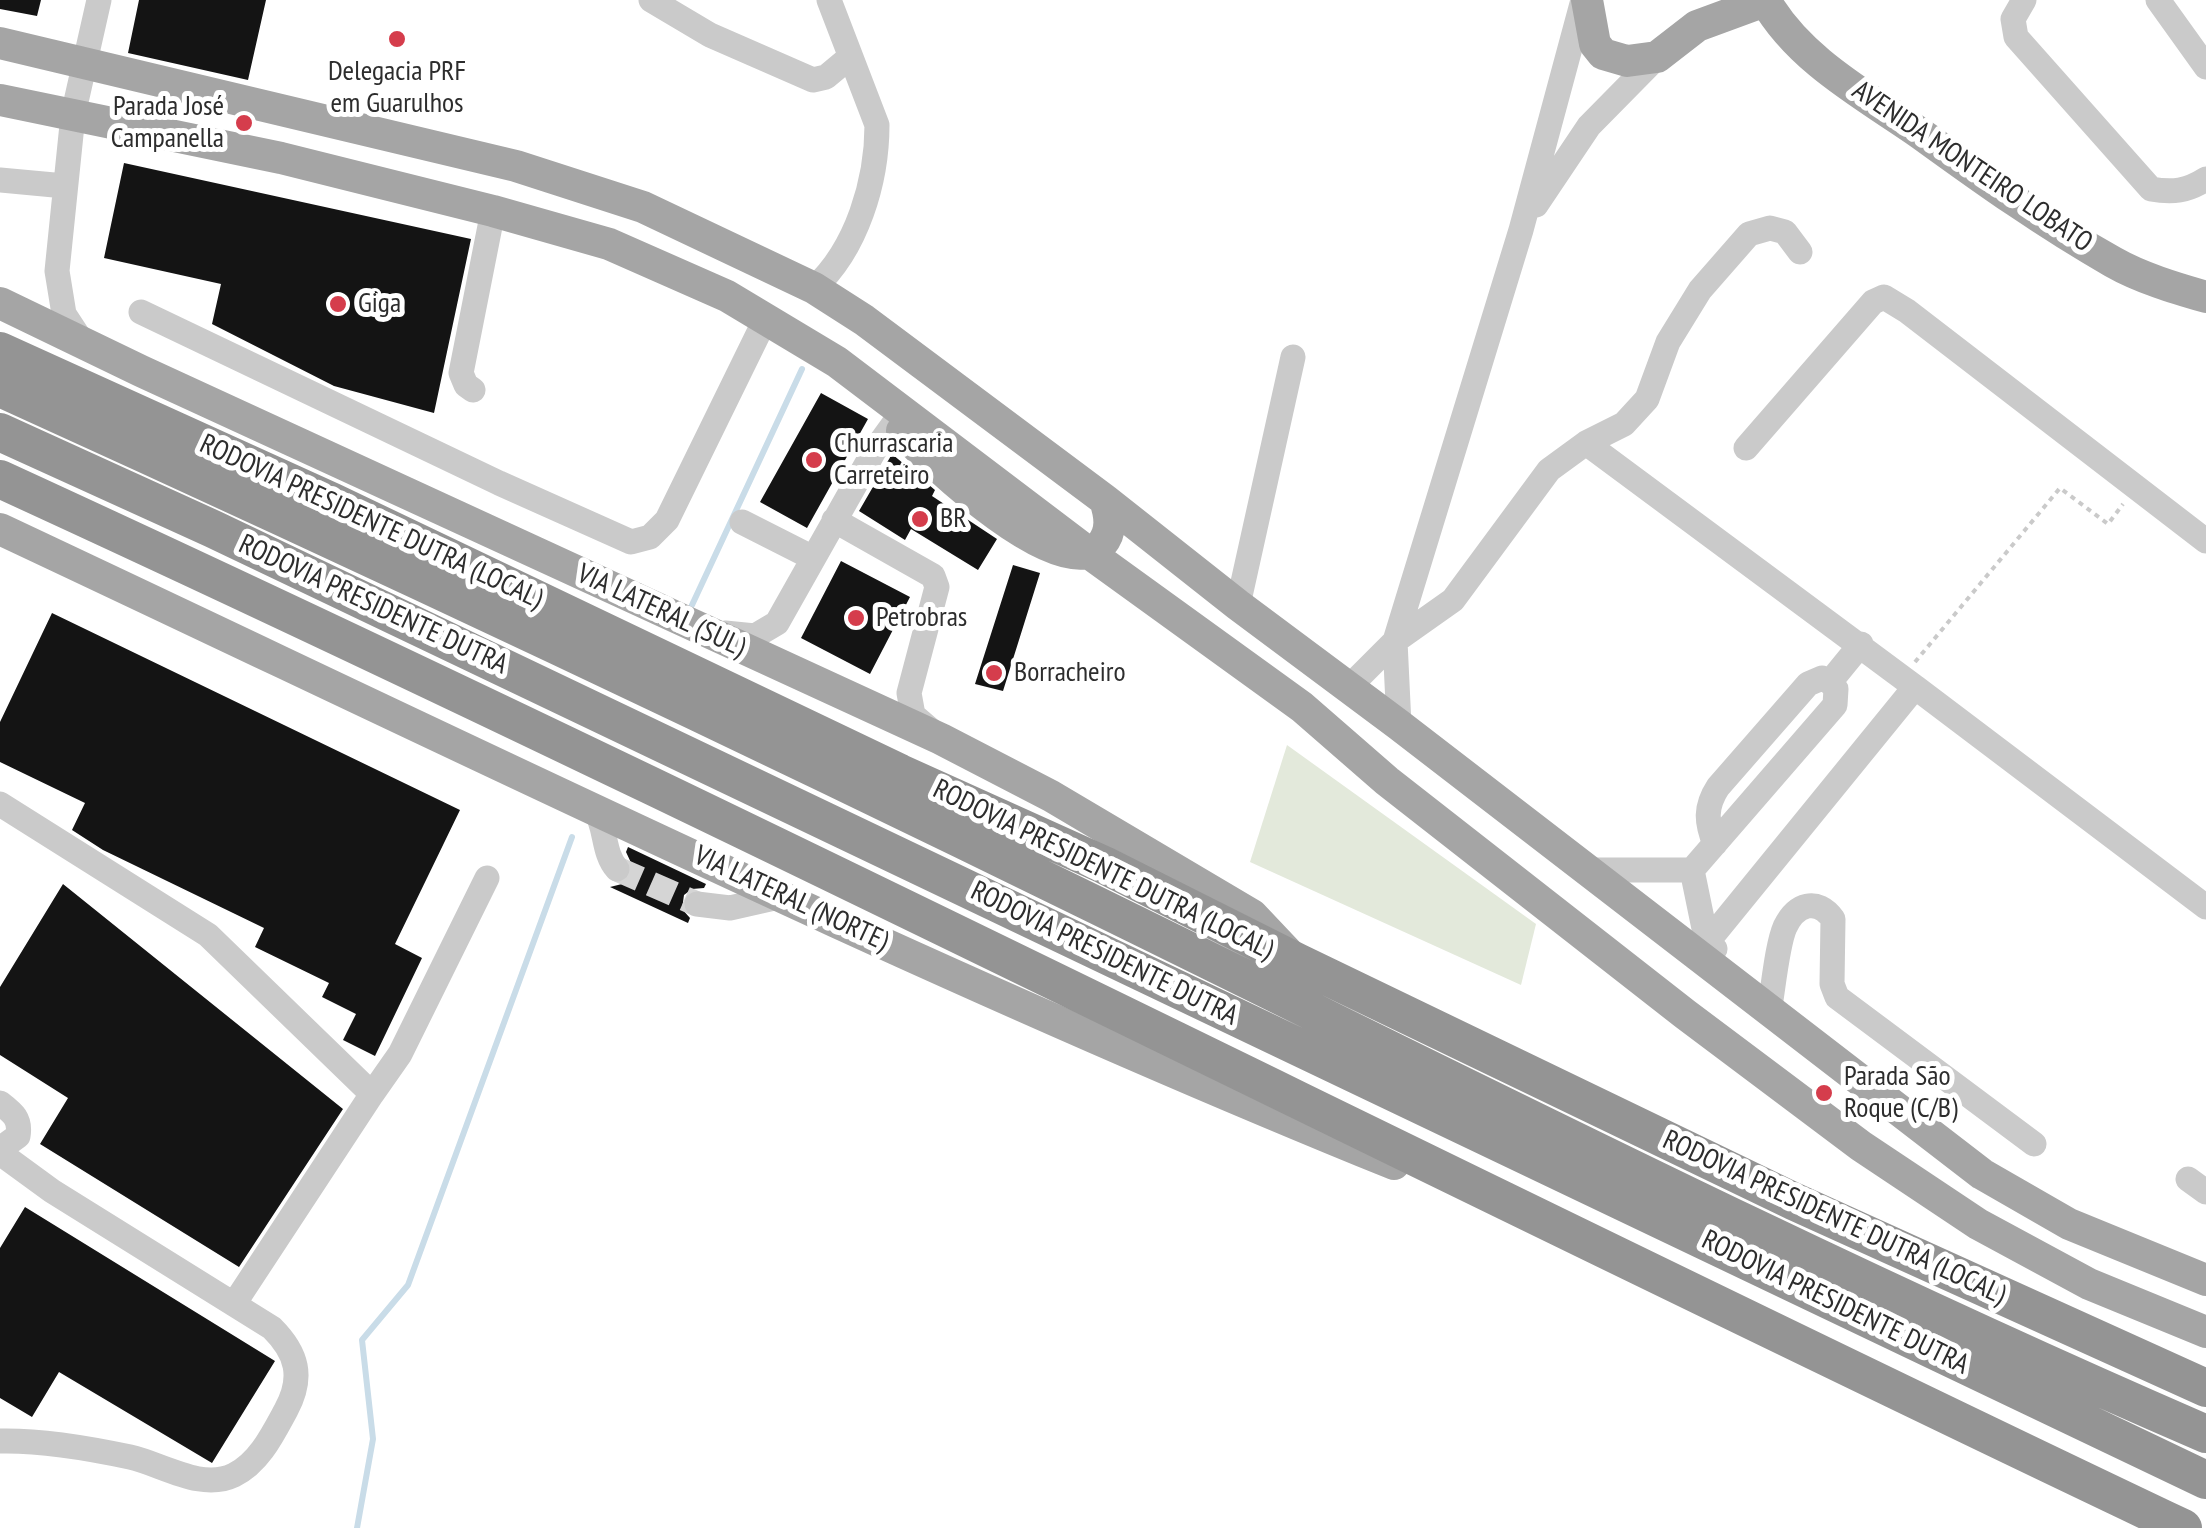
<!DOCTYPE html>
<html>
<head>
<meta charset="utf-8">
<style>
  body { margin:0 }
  canvas { display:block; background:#fff }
</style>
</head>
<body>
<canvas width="2206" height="1528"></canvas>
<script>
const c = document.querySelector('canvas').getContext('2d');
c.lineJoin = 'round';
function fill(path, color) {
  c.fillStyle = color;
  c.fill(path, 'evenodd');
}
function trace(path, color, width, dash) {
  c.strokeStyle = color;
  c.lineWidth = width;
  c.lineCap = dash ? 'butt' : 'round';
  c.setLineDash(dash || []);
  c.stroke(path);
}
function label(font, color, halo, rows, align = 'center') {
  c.font = font + ' "PT Sans Narrow",sans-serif';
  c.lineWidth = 10;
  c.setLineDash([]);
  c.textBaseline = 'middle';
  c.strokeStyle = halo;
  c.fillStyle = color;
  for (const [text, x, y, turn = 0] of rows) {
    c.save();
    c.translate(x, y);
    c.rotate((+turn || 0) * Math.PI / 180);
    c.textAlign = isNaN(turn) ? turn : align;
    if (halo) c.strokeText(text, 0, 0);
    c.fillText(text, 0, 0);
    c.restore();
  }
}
fill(new Path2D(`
  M1287 745 1536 924 1521 985 1250 862Z`), '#e3e9db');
trace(new Path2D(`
  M692 605 802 369
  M357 1528 373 1439 362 1340 408 1285 572 837`), '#c9dce8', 6);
fill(new Path2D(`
  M0 0H41L37 16 0 9Z
  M139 0H266L248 80 128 53Z
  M124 163 471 239 434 413 334 386 212 324 221 284 104 258Z
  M821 393 868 419 807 528 760 502Z
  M892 454 935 490 932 496 997 539 978 570 911 529 905 540 859 511Z
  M841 561 910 597 870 674 801 638Z
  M1013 565 1040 573 1003 691 975 684Z
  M52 613 460 810 395 944 422 958 375 1056 343 1040 356 1014 322 997 329 983 255 947 264 928 103 850 72 830 85 803 0 762V722Z
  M628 847 706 884 704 888 692 889 684 895 682 909 690 918 688 923 610 887 626 883 631 877 633 867 626 852Z
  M63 884 343 1109 239 1267 40 1144 68 1098 0 1055V987Z
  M25 1207 275 1361 212 1463 59 1372 32 1417 0 1398V1248Z`), '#141414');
trace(new Path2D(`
  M617 869 697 904`), '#d5d5d5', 25, [25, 12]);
trace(new Path2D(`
  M1915 662 2060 488 2108 524 2123 504`), '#cacaca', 4, [5, 5]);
trace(new Path2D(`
  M651 0 710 35 813 80 826 77 850 57
  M2024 0 2013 19 2016 37 2151 189C2173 193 2187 191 2206 179
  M2158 0 2206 67
  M0 180 65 186
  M1536 205 1589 126 1657 57
  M814 288C857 249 877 181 877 125L829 0
  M141 312 499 483 631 542 650 537 667 520 766 318
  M83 343 64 314 57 271 73 115 99 0
  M473 390 466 385 461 373 493 211
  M1586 443 1915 687
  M1746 448 1873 302 1884 297 1907 311 2206 541
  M834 520 933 576 937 587 909 693 913 715 934 733
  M742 522 813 558
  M1238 605 1293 357
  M725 633 755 636 777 623 874 451 895 422
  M1830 682 1861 644
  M1348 688 1395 641 1453 600 1549 470 1586 443 1624 424 1647 399 1668 342 1700 290 1749 234 1770 228 1785 232 1800 252
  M1399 725 1395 641 1521 230 1583 0
  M0 804 208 935 372 1094 234 1304
  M594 808C607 827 602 852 617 869
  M1588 870H1692
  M697 904 730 908 783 896
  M1715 949 1707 943 1692 870 1835 705 1836 689 1830 682 1822 678 1808 684 1718 787C1705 807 1706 822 1715 844
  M1696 956 1915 687 2206 907
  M1769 1012C1773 991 1777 945 1785 927 1796 904 1817 897 1833 919L1832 984 1837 997 2034 1144
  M372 1094 400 1054 487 878
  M0 1103C13 1113 21 1119 18 1136L0 1149
  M0 1153 52 1191 272 1328C297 1353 304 1377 286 1410 273 1434 259 1463 234 1475 201 1491 162 1464 130 1457 88 1448 43 1440 0 1441
  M2188 1179 2206 1192`), '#cacaca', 25);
trace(new Path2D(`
  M1587 0 1595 44 1603 54 1627 61 1657 57 1697 26 1765 1
  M1765 0C1799 60 1865 95 1921 134 1983 179 2046 224 2113 262 2141 278 2175 288 2206 297
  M0 43 516 166 643 207 814 288 864 320 1105 500 1238 605 1399 725 1982 1174 2069 1224 2206 1280
  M0 100 281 158 493 211 609 244 727 296 837 362 1089 553 1302 707 1387 781 1685 1014 1861 1146 1978 1224 2089 1284 2206 1332
  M0 303 141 371 941 739 1051 796 1252 915 1287 952
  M902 431C929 461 1063 588 1101 545 1113 531 1110 515 1105 500
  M0 529C462 746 921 972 1394 1164`), '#a5a5a5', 32);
trace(new Path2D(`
  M0 351 333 502 900 773 1104 865 1297 962 1793 1201 2206 1388
  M0 388C368 555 735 728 1098 906 1465 1086 1831 1272 2206 1434
  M0 432 213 529 2206 1480
  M0 479C734 816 1454 1182 2183 1528`), '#949494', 38);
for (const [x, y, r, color] of [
  [397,39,10,"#d53d4c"],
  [244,123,10,"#d53d4c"],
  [338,304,10,"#d53d4c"],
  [814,460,10,"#d53d4c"],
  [920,519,10,"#d53d4c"],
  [856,618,10,"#d53d4c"],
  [994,673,10,"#d53d4c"],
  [1824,1093,10,"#d53d4c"]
]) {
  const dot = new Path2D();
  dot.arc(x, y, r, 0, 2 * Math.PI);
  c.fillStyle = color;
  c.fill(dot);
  trace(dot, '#fff', 4);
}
label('28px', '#2d2d2d', '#fff', [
  ["Delegacia PRF",397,72,"center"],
  ["em Guarulhos",397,104,"center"],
  ["Parada José",224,107,"right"],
  ["Campanella",224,139,"right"],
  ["Giga",358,304],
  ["Churrascaria",834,444],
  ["Carreteiro",834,476],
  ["BR",940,519],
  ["Petrobras",876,618],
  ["Borracheiro",1014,673],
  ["Parada São",1844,1077],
  ["Roque (C/B)",1844,1109]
], 'left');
label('28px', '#2d2d2d', '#fff', [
  ["AVENIDA MONTEIRO LOBATO",1972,167,34],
  ["RODOVIA PRESIDENTE DUTRA (LOCAL)",371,522,25],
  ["RODOVIA PRESIDENTE DUTRA",373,605,25],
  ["VIA LATERAL (SUL)",661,611,25],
  ["RODOVIA PRESIDENTE DUTRA (LOCAL)",1103,870,26],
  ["VIA LATERAL (NORTE)",791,899,25],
  ["RODOVIA PRESIDENTE DUTRA",1104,954,26],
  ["RODOVIA PRESIDENTE DUTRA (LOCAL)",1834,1218,25],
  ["RODOVIA PRESIDENTE DUTRA",1835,1303,26]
]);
</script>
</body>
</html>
